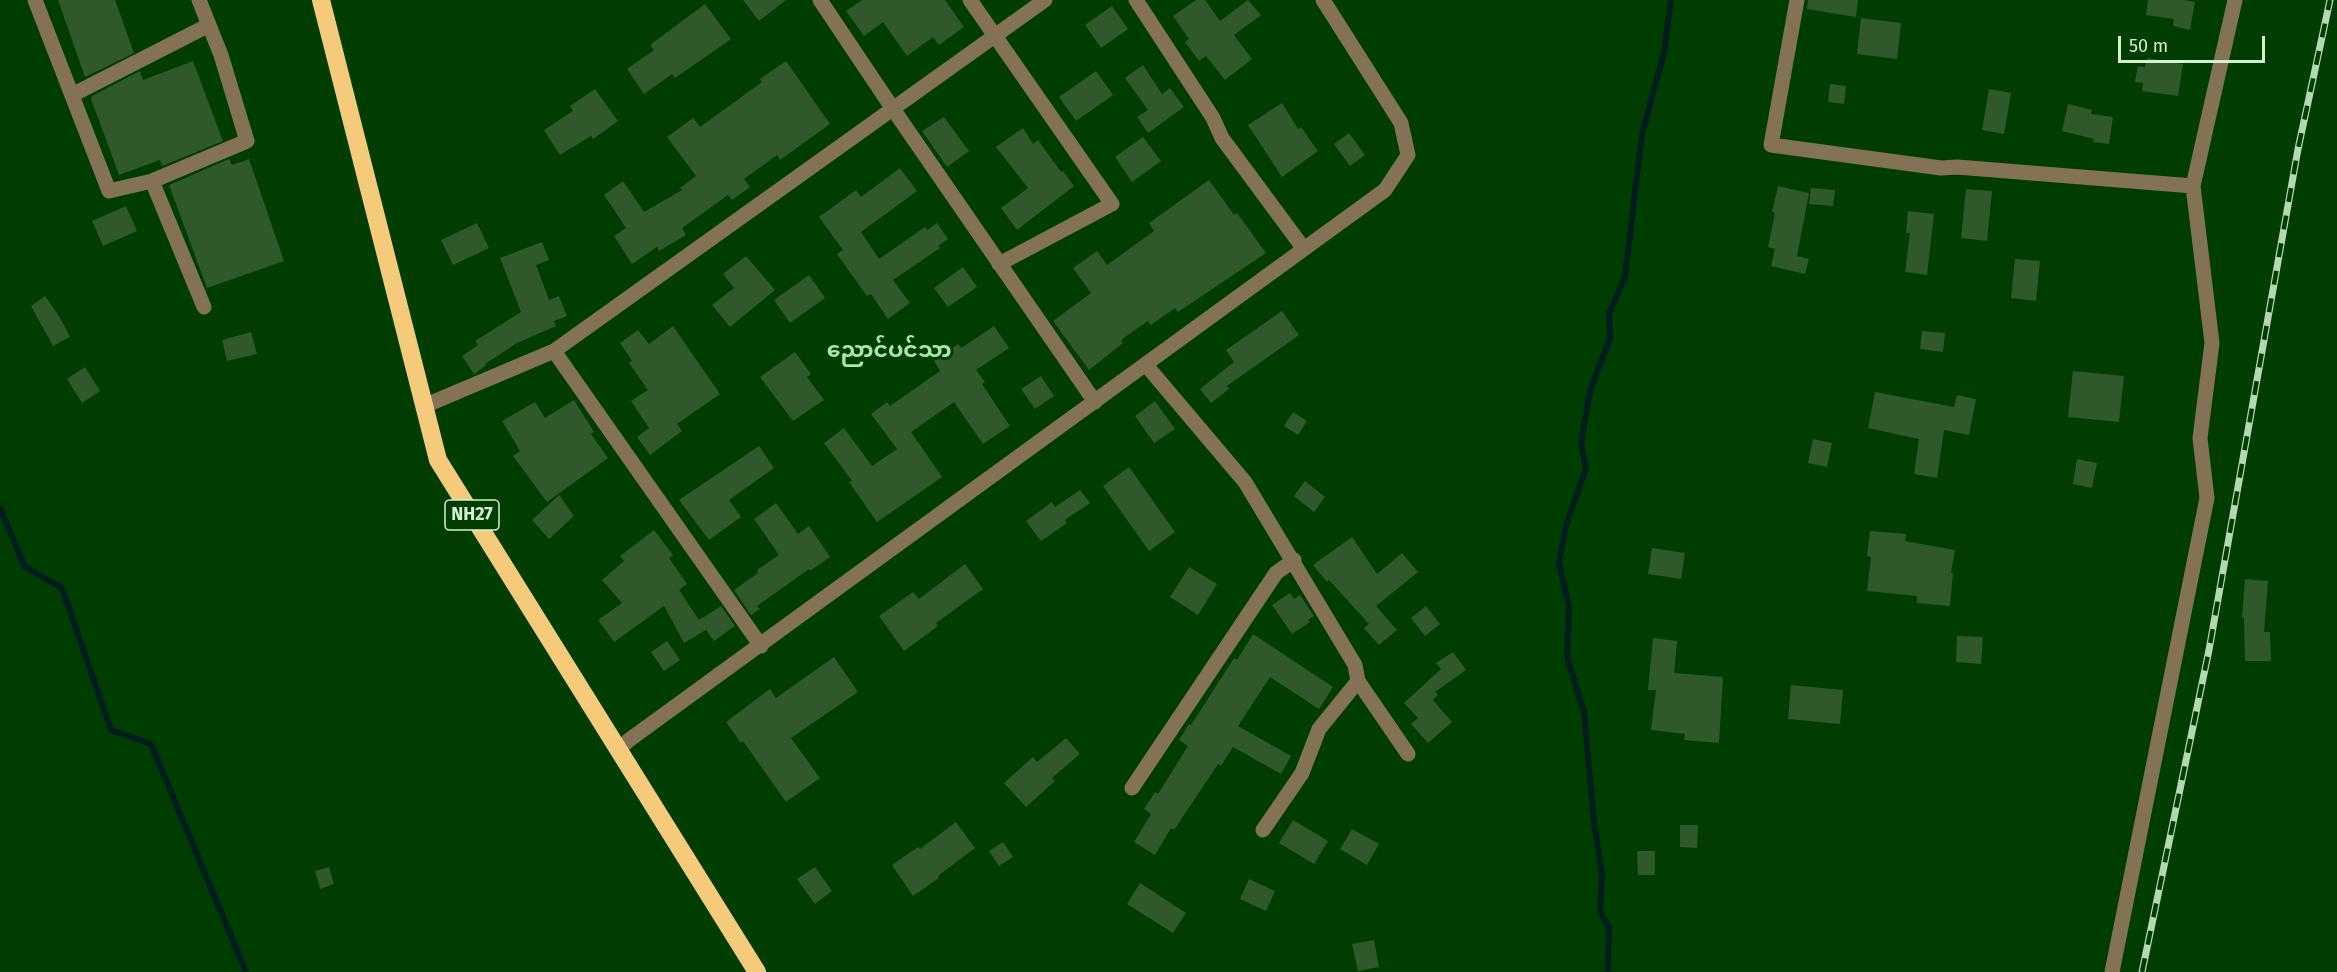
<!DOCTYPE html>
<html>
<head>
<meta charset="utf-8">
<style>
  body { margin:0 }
  #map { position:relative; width:2337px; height:972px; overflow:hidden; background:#003d00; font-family:"Fira Sans",sans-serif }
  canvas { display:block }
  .scale { position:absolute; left:2118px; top:36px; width:147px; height:27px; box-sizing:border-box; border:3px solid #d4f2d1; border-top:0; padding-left:8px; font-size:18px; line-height:21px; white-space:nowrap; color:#d4f2d1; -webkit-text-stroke:4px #003d00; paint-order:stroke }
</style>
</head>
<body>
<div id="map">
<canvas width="2337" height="972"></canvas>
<div class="scale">50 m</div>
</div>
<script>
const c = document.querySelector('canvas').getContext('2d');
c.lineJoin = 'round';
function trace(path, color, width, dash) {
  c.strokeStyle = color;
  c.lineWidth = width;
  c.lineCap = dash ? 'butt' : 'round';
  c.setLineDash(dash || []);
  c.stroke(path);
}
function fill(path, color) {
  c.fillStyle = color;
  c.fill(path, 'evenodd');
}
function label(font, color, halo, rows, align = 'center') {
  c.font = font + ' "Fira Sans","Noto Sans Myanmar",sans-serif';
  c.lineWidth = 6;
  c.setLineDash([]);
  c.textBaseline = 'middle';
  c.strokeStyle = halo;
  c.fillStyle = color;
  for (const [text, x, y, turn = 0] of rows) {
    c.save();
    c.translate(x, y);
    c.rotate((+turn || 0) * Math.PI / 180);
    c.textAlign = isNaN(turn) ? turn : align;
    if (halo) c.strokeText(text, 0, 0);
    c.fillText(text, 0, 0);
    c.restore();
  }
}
trace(new Path2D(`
  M0 508 25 567 62 588 111 730 151 744 246 972
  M1608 972 1609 927 1600 912 1602 875 1594 822 1584 712 1567 657 1569 607 1559 563 1566 525 1586 469 1581 443 1590 391 1610 338 1609 314 1625 277 1642 134 1664 53 1671 0`), '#001d1f', 6);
fill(new Path2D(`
  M58 0H115L134 53 85 77Z
  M743 0H786L759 21Z
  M862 0H945L964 27 939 45 933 37 907 56 883 22 864 36 846 11Z
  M1196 0H1205L1220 21 1248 0 1261 15 1234 35 1252 59 1225 80 1206 56 1199 61 1185 42 1189 39 1173 16Z
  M1808 0H1858L1856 17 1807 9Z
  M2148 0H2184L2195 2 2190 30 2173 26 2174 19 2146 15Z
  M705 4 731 39 675 78 672 74 644 94 627 69 654 50 650 45Z
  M1112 6 1128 29 1101 48 1085 25Z
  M1861 18 1901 23 1897 59 1857 54Z
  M2147 58 2183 64 2178 96 2142 91 2143 83 2135 82 2138 66 2145 67Z
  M193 61 223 141 162 166 160 160 119 175 91 99 92 96 140 71 143 80Z
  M786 61 830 124 780 160 777 155 744 179 750 187 732 200 728 195 682 228 686 235 659 251 657 247 632 264 614 236 626 228 604 195 623 181 644 212 682 190 680 188 696 176 667 137 693 118 700 127 762 82 760 79Z
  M1143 65 1162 94 1170 88 1184 107 1148 133 1137 117 1148 110 1125 78Z
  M1096 71 1113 95 1076 121 1059 97Z
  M1830 84 1846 86 1844 104 1828 102Z
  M595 89 618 121 593 139 591 136 560 155 544 130 573 111 570 106Z
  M1989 89 2011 93 2004 134 1982 130Z
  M1282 103 1298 129 1301 127 1318 151 1282 177 1248 125Z
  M2068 104 2092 110 2091 114 2113 117 2109 144 2093 142 2094 139 2062 131Z
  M944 117 969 151 947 167 922 131Z
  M1023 128 1033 144 1038 140 1061 172 1063 171 1074 186 1017 230 1001 208 1028 188 996 147Z
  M1349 133 1365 155 1350 166 1334 144Z
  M1143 137 1161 161 1132 182 1115 157Z
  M229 159 232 165 249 159 284 261 207 288 169 185Z
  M900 168 917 191 861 232 879 259 925 227 927 230 937 223 948 239 938 246 940 248 893 280 910 303 888 319 871 294 867 296 837 254 843 250 819 217 856 190 861 197Z
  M1209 180 1234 215 1237 213 1266 253 1178 312 1175 308 1151 325 1148 321 1121 340 1123 343 1089 370 1053 321 1091 293 1073 268 1097 251 1107 265 1154 231 1149 223Z
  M1778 186 1809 193 1797 256 1809 259 1805 274 1771 266 1775 249 1768 247 1775 213 1772 212Z
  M1811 188 1835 190 1833 206 1809 204Z
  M1966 189 1992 191 1987 241 1961 238Z
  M126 206 137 231 103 246 92 221Z
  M1908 211 1934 214 1927 275 1905 272 1910 233H1906Z
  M477 223 489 248 453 265 441 240Z
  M542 242 549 260 536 265 549 300 559 296 567 316 554 321 556 326 517 343 485 364 486 365 474 374 462 356 478 345 475 341 521 312 500 258Z
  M746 256 775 290 730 327 712 305 734 288 723 274Z
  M2015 259 2040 261 2036 301 2011 298Z
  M963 267 977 287 948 307 934 288Z
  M809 275 825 298 790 323 774 300Z
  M45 296 59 316 70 337 53 346 31 306Z
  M1282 311 1299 335 1227 386 1229 389 1211 403 1200 389 1234 362 1226 350Z
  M673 326 720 394 677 424 682 431 650 455 637 437 649 428 631 401 648 390 629 363 632 361 620 343 638 330 649 344Z
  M994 326 1009 348 976 370 985 382 982 384 1010 426 983 444 954 402 911 432 942 477 877 522 849 482 852 481 824 443 844 428 872 466 897 449 871 414 887 402 890 406 940 371 934 361 958 344 961 348Z
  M1922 331 1945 333 1943 352 1920 349Z
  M251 332 257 354 227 361 222 340Z
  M795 352 811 374 807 377 824 400 793 421 760 377Z
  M85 367 100 391 82 403 67 379Z
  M2073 371 2124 376 2119 422 2068 417Z
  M1041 376 1054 396 1035 409 1021 389Z
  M1875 392 1954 407 1957 395 1976 399 1969 435 1944 430 1937 478 1914 474 1919 439 1868 428Z
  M574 400 594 432 591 434 608 458 547 502 513 456 520 451 502 421 535 402 545 418Z
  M1155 401 1175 429 1154 443 1135 416Z
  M1293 412 1307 421 1298 435 1284 426Z
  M1813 439 1832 443 1827 467 1808 463Z
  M759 446 774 468 729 500 741 517 709 540 679 500Z
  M2077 459 2097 463 2092 488 2073 484Z
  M1129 467 1175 532 1149 551 1103 486Z
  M1305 481 1325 497 1314 512 1294 496Z
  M1080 490 1090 503 1065 520 1067 523 1041 541 1026 521 1052 502 1055 507Z
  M559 495 574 516 549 539 532 520Z
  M776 503 798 534 809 526 830 557 810 571 809 569 757 606 760 609 751 615 734 590 758 573 757 570 779 555 754 519Z
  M654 530 673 555 669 558 687 584 679 590 699 620 721 606 735 626 714 641 706 630 684 643 664 606 614 642 598 620 622 603 602 580 624 561 620 556Z
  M1870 531 1906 534 1905 541 1955 550 1951 573H1953L1950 606 1917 603V596L1867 591 1871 557 1867 556Z
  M1352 537 1377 574 1402 553 1418 572 1376 606 1397 630 1379 645 1364 628 1369 624 1329 580 1327 582 1313 565Z
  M1652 548 1685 553 1681 579 1648 574Z
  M965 564 983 589 936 623 938 626 904 651 879 616 913 592 919 599Z
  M1189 567 1217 584 1198 615 1170 597Z
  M2245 579 2268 581 2264 632H2270L2271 661H2245L2244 618H2242Z
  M1290 593 1294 599 1300 595 1314 616 1308 620 1310 622 1292 634 1272 605Z
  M1426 606 1440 624 1425 636 1411 618Z
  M1253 634 1333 687 1319 709 1270 677 1238 726 1291 756 1281 774 1233 747 1221 766 1218 764 1174 830 1171 828 1155 855 1134 842 1151 814 1144 809 1155 792 1158 794 1188 746 1179 740 1189 724 1191 725 1234 658 1237 660Z
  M1957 636 1983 637 1981 664 1956 662Z
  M1653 638 1677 641 1674 673 1723 677 1719 743 1684 740 1685 734 1651 730 1656 690H1648Z
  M667 641 680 660 664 671 651 652Z
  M1453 652 1466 670 1435 692 1438 695 1433 700 1452 722 1428 743 1411 724 1418 718 1404 703 1441 669 1436 663Z
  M834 657 858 692 791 738 820 778 786 802 743 741 741 743 726 722 770 689 776 698Z
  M1791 685 1843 690 1840 724 1788 719Z
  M1066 738 1080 754 1052 778 1055 781 1026 807 1004 783 1033 757 1037 762Z
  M1293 820 1328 841 1314 864 1279 843Z
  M956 822 975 848 938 876 939 878 913 896 892 865 918 847 920 849Z
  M1680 825H1698L1697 848 1680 847Z
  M1352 829 1379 844 1367 865 1340 849Z
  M1003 842 1013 857 999 866 989 851Z
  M1637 851H1655V875H1638Z
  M329 867 334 884 320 889 315 871Z
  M815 867 832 891 815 904 797 879Z
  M1249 879 1275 891 1266 911 1240 899Z
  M1140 883 1186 913 1173 933 1127 904Z
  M1374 940 1379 967 1358 971 1352 944Z`), '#2f592b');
trace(new Path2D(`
  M35 0 109 191 152 181 204 307
  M820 0 893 109 1095 402
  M970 0 1112 204 999 264
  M1136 0 1213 118 1222 138 1304 249
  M1797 0 1771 145 1941 168 1957 167 2193 186
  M72 95 209 25
  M152 181 247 141 221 55 199 0
  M554 351 761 646
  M1146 365 1245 482 1355 665 1358 681 1408 754
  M424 406 554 351 1045 0
  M618 750 629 740 1385 190 1408 155 1401 123 1323 0
  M1132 788 1276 573 1294 560
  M1263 830 1302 773 1319 729 1358 681
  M2112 972 2207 498 2200 438 2212 343 2193 186 2235 0`), '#837253', 15);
trace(new Path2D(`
  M321 0 438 460 757 972`), '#f5cb7b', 18);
const rail = new Path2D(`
  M2142 972 2209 650 2298 149 2330 0`);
trace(rail, '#b5d8b3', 7);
trace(rail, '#003d00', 4.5, [14]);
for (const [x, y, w] of [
  [472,515,54]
]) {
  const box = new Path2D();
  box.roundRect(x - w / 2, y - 15, w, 30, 4.5);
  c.fillStyle = '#003d00';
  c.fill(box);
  trace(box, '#d4f2d1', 1.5);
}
label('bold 18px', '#d4f2d1', null, [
  ["NH27",472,515]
]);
label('bold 22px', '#abe7a4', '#003d00', [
  ["ညောင်ပင်သာ",889,351]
]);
</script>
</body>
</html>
